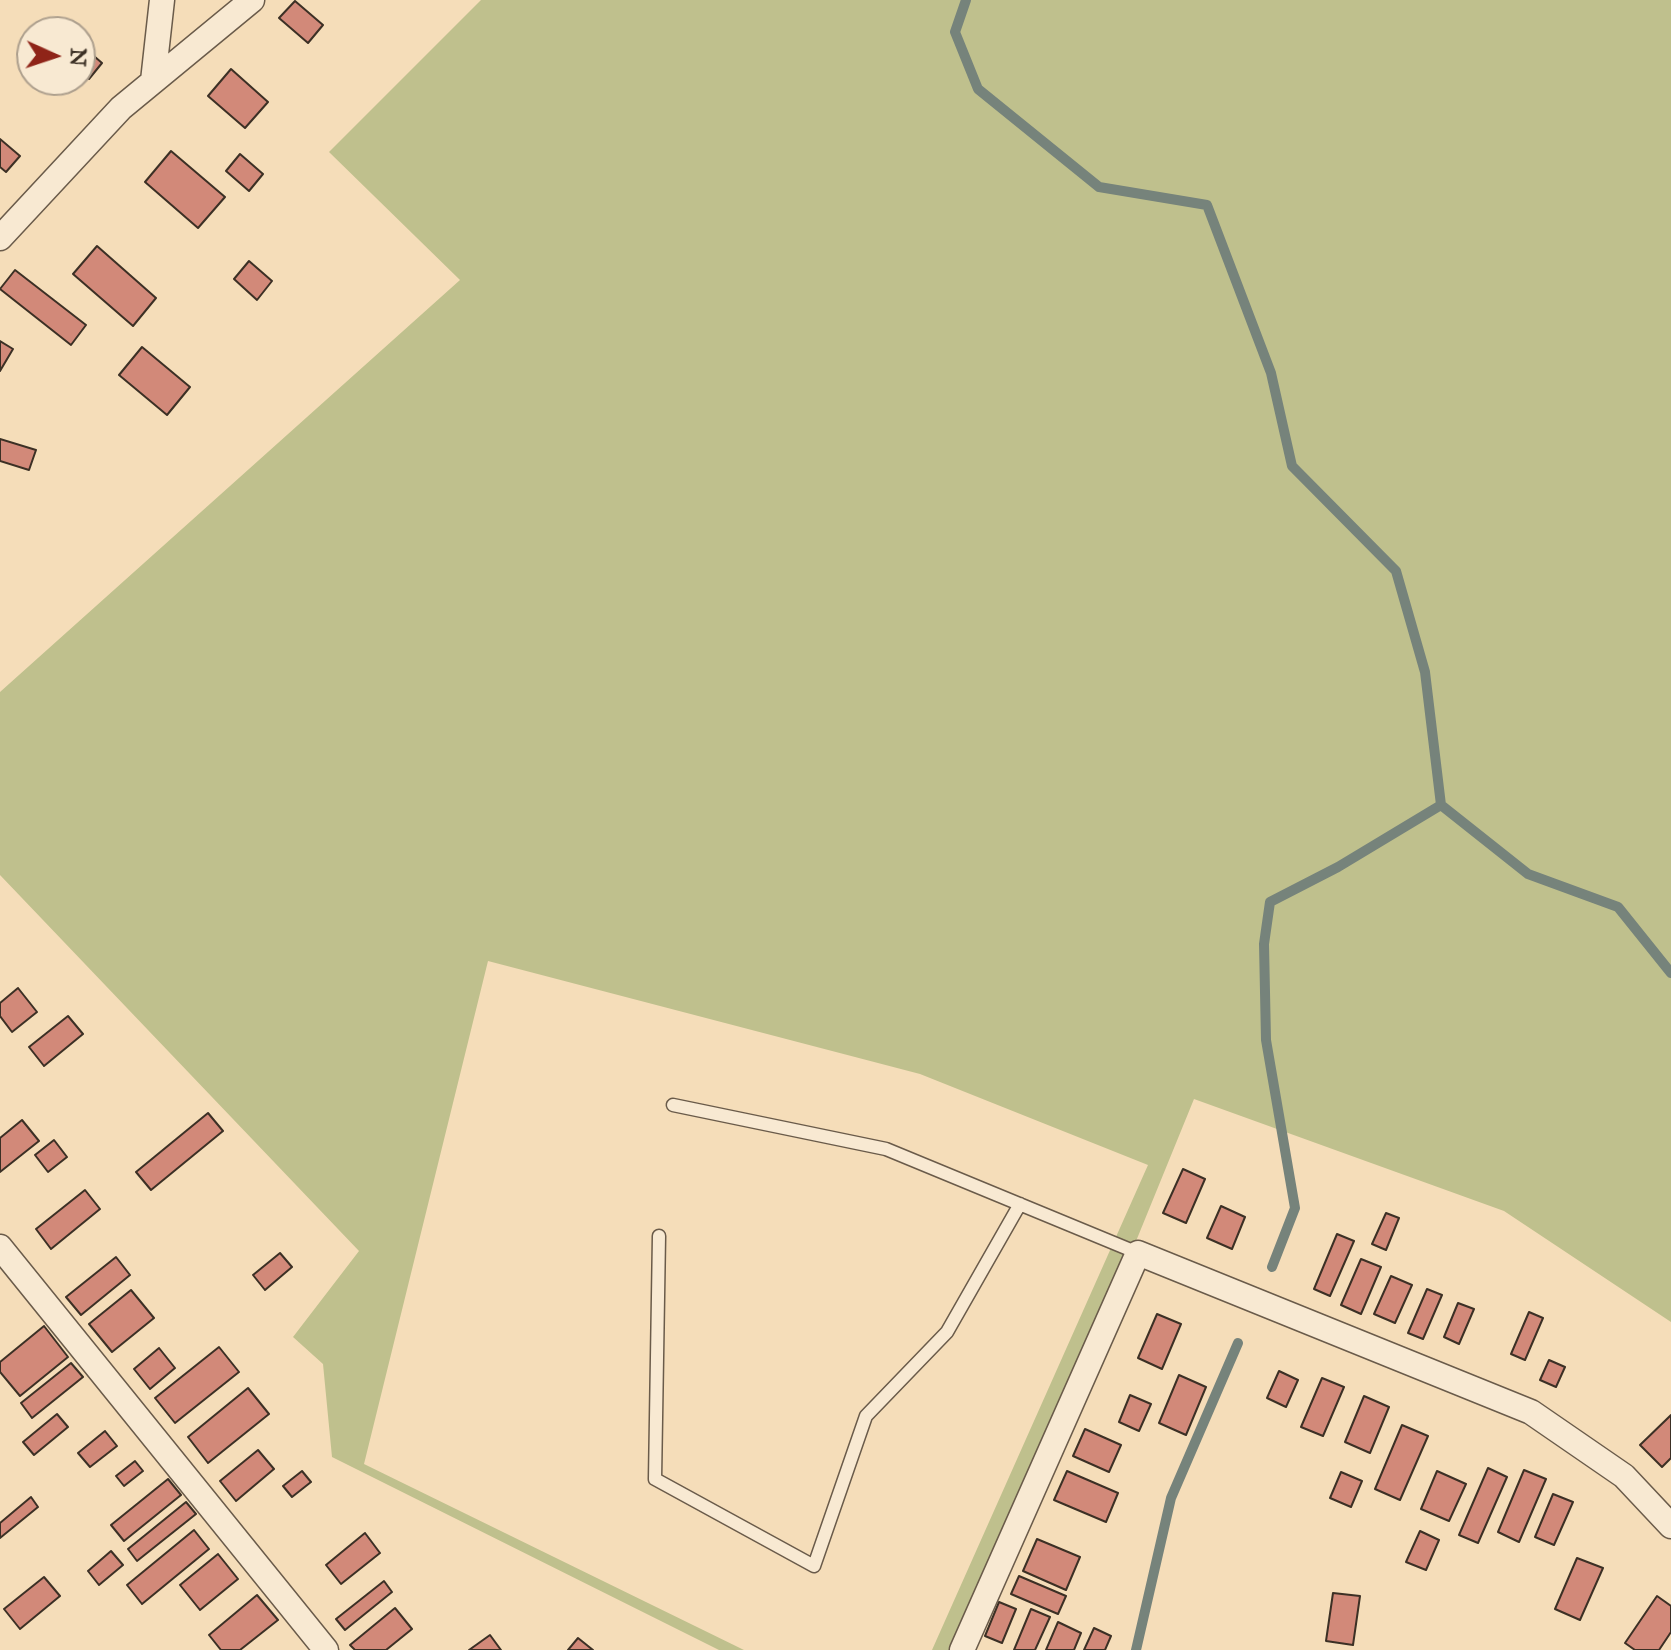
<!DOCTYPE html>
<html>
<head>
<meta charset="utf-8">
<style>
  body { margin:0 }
  #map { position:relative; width:1671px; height:1650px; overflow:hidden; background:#f5ddb9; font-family:"IM FELL Great Primer",serif }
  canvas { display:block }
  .north { position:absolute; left:16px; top:16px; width:80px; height:80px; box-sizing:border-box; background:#f8e9d2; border:2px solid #ad9f8d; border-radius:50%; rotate:93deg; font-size:22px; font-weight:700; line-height:32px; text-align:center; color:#3c3025 }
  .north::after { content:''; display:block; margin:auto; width:28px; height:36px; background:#8f2418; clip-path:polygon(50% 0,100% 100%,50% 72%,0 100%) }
</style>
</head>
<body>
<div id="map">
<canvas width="1671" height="1650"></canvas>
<div class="north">N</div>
</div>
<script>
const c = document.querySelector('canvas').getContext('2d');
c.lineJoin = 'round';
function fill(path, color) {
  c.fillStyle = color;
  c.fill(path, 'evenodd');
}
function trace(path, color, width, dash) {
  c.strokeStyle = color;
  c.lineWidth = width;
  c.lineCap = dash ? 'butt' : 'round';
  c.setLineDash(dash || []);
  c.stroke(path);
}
fill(new Path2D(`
  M481 0H1671V1322L1504 1211 1194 1099 1112 1300 949 1650H932L1148 1165 920 1074 488 961 364 1464 744 1650H719L332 1457 323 1364 293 1337 359 1251 0 875V692L460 280 329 152Z`), '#bfc08d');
trace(new Path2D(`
  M966 0 955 32 978 89 1099 187 1207 205 1271 373 1292 466 1396 571 1425 672 1441 805 1528 874 1618 907 1671 973
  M1272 1267 1295 1208 1266 1040 1264 944 1270 902 1338 867 1441 805
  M1136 1650 1171 1498 1238 1343`), '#76837b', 10);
const building = new Path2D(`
  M295 1 323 25 308 43 279 18Z
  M80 44 102 63 89 79 80 71Z
  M231 69 268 102 245 128 208 96Z
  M0 139 20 156 6 172 0 167Z
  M171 151 225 197 198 228 145 182Z
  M240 154 263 174 249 191 226 171Z
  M97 246 156 298 133 326 73 274Z
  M249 261 272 281 257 300 234 279Z
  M15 270 86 325 71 345 0 289Z
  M0 341 13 349 0 371Z
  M142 347 190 387 167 415 119 375Z
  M0 439 36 450 29 470 0 461Z
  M18 988 37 1012 12 1032 0 1016V1003Z
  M68 1016 83 1034 44 1066 29 1047Z
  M208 1113 223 1131 151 1190 136 1172Z
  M22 1120 39 1141 0 1172V1138Z
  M54 1140 67 1157 48 1172 35 1155Z
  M1183 1169 1205 1179 1186 1223 1163 1213Z
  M85 1190 100 1209 51 1249 36 1229Z
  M1221 1206 1245 1217 1232 1249 1207 1238Z
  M1386 1213 1399 1218 1386 1250 1372 1244Z
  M1337 1234 1354 1241 1330 1296 1314 1289Z
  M280 1253 292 1267 265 1290 253 1275Z
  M116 1257 130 1275 81 1315 66 1297Z
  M1361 1259 1381 1267 1361 1314 1341 1305Z
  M1391 1276 1412 1285 1395 1323 1374 1314Z
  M1427 1289 1442 1295 1423 1339 1408 1333Z
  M131 1290 154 1318 112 1352 89 1324Z
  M1458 1303 1474 1309 1459 1344 1444 1337Z
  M1529 1312 1543 1318 1525 1360 1511 1354Z
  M1157 1314 1181 1324 1162 1369 1138 1358Z
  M44 1326 68 1357 20 1396 0 1372V1362Z
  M219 1347 239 1372 175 1423 155 1398Z
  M159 1348 175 1368 150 1389 134 1369Z
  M1549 1360 1565 1367 1556 1387 1540 1380Z
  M71 1363 83 1377 32 1418 21 1403Z
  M1279 1371 1298 1380 1286 1407 1267 1398Z
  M1179 1375 1206 1387 1186 1435 1159 1423Z
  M1322 1378 1344 1387 1323 1436 1301 1427Z
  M248 1388 269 1414 208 1463 188 1437Z
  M1130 1395 1151 1404 1139 1431 1119 1422Z
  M1364 1396 1389 1407 1370 1453 1345 1442Z
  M57 1414 68 1427 34 1455 23 1442Z
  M1671 1415V1458L1662 1467 1640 1445Z
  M1402 1425 1428 1436 1400 1500 1375 1489Z
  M1085 1429 1121 1445 1109 1472 1073 1456Z
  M105 1431 117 1446 90 1467 78 1453Z
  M258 1450 274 1469 236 1501 220 1481Z
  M135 1461 143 1471 124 1486 116 1476Z
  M1488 1468 1507 1477 1478 1543 1459 1535Z
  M1524 1470 1546 1479 1519 1542 1498 1532Z
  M302 1471 311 1482 292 1497 283 1486Z
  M1067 1471 1118 1493 1106 1522 1054 1500Z
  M1437 1471 1466 1484 1449 1521 1421 1509Z
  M1341 1472 1362 1481 1351 1507 1330 1498Z
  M168 1479 181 1495 124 1541 111 1525Z
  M1553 1494 1573 1502 1554 1545 1535 1537Z
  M31 1497 38 1507 0 1538V1523Z
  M186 1502 196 1514 137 1561 128 1549Z
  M194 1530 209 1549 142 1604 127 1585Z
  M1420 1531 1439 1540 1426 1570 1406 1562Z
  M365 1533 380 1553 341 1584 326 1565Z
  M1037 1539 1080 1557 1066 1590 1023 1571Z
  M111 1551 123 1565 99 1585 88 1571Z
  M218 1554 238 1579 200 1610 180 1585Z
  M1577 1558 1603 1568 1580 1620 1555 1609Z
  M1019 1576 1066 1596 1058 1614 1011 1594Z
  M44 1577 60 1596 20 1629 4 1609Z
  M384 1581 392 1592 345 1630 336 1619Z
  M1333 1593 1360 1596 1353 1645 1326 1641Z
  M257 1595 278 1620 240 1650H221L209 1635Z
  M1657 1596 1671 1606V1632L1659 1650H1635L1625 1643Z
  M999 1602 1016 1609 1002 1643 985 1636Z
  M395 1608 412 1629 386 1650H355L350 1645Z
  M1031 1609 1050 1617 1035 1650H1014Z
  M1058 1622 1081 1633 1074 1650H1046Z
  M1094 1628 1111 1636 1105 1650H1084Z
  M490 1635 501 1650H469Z
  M578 1638 593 1650H568Z`);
fill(building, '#d28979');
trace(building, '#3c3025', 2);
const lane = new Path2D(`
  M673 1105 886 1149 1138 1253
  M659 1236 655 1479 814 1566 866 1416 947 1332 1020 1204`);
const street = new Path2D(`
  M153 81 162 0
  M0 238 121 108 252 0
  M0 1247 326 1650
  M962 1650 1138 1253 1531 1412 1624 1476 1671 1526`);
trace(lane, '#6a5b4a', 15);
trace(street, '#6a5b4a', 27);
trace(lane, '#f8e9d2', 12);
trace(street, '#f8e9d2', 24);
</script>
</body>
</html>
